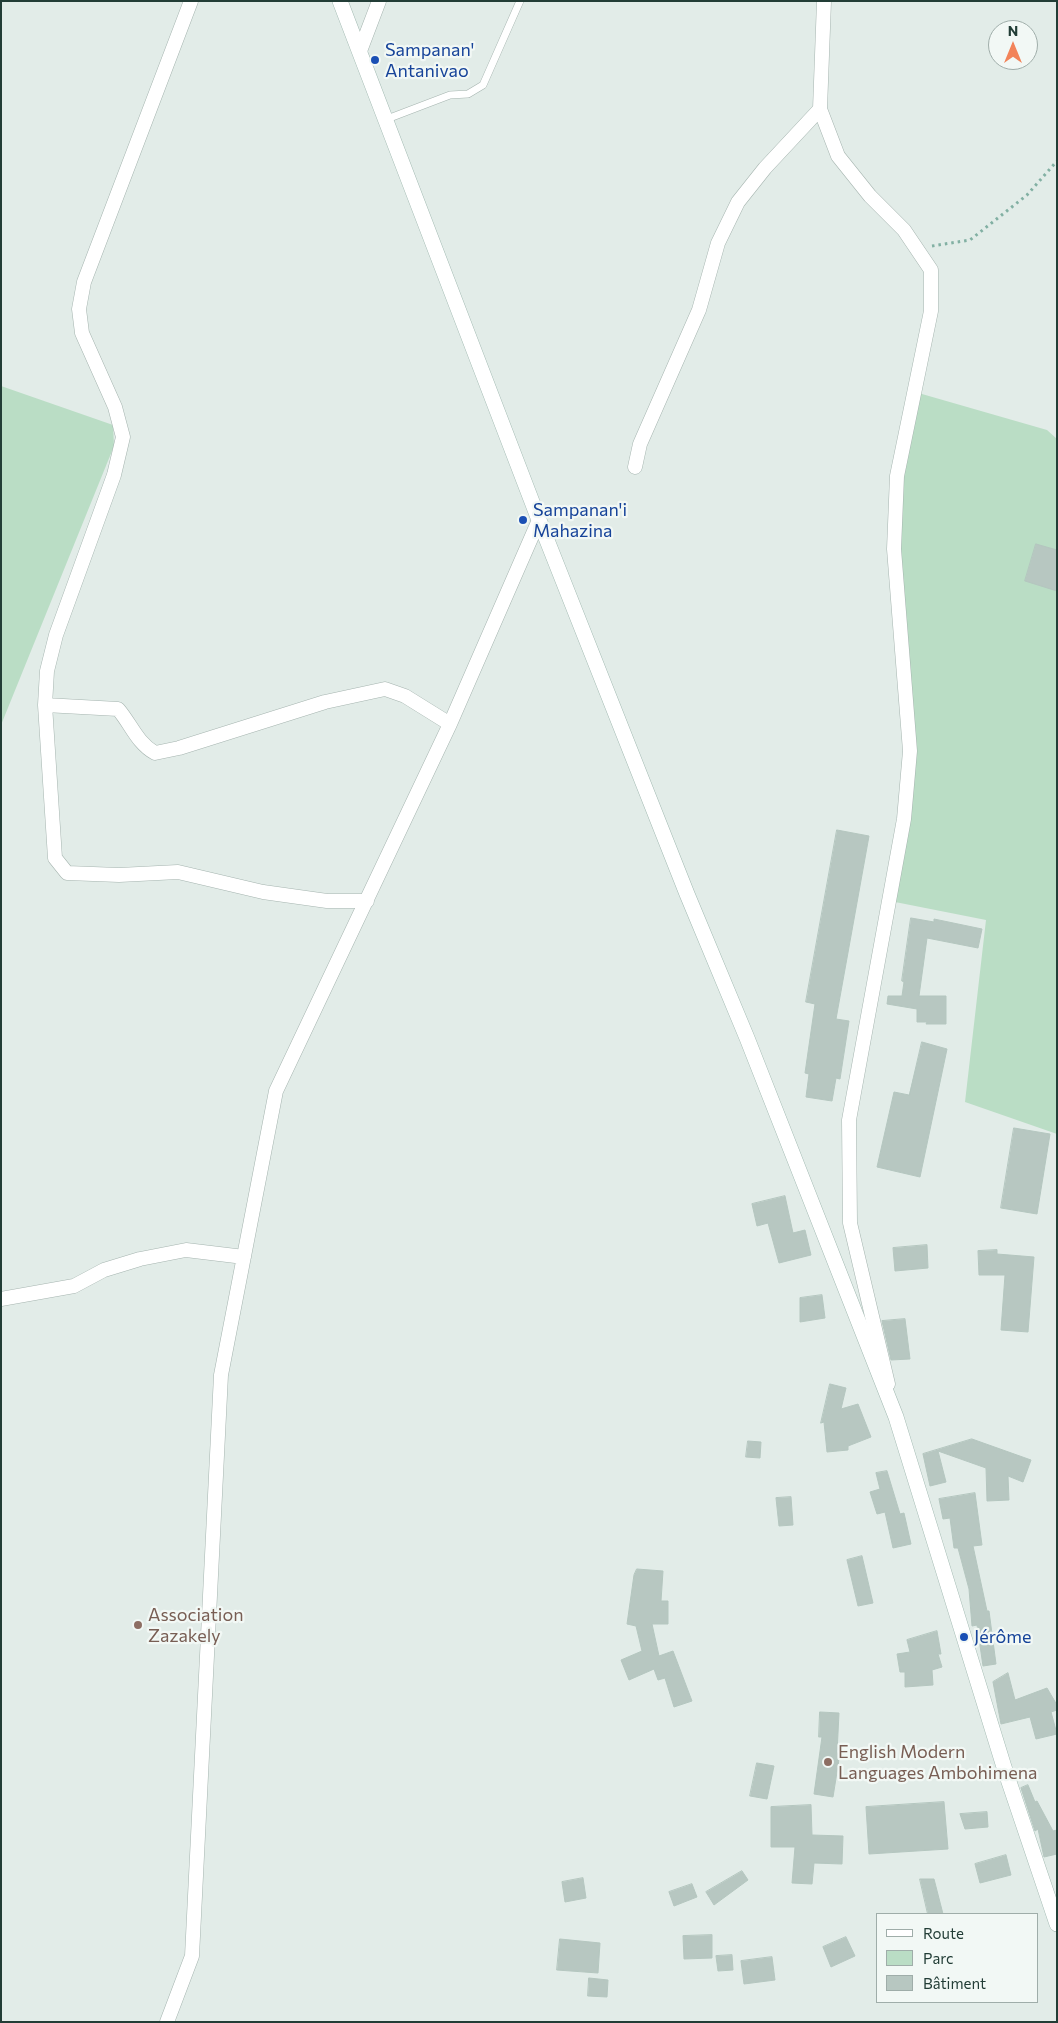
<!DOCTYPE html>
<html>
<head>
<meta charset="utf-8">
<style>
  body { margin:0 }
  #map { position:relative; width:1058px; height:2023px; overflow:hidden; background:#e2ece8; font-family:Commissioner,sans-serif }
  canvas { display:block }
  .frame { position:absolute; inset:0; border:2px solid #223d36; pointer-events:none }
  .legend { position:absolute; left:876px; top:1913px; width:162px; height:90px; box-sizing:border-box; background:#f2f8f5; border:1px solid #9fada9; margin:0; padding:6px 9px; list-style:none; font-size:15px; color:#223d36 }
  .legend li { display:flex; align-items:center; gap:10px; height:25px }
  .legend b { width:25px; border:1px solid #9fada9 }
  .north { position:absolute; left:988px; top:20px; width:50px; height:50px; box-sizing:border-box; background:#f2f8f5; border:1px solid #9fada9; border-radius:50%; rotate:0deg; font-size:14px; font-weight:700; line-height:20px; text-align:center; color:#223d36 }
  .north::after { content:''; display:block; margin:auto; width:18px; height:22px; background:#f28359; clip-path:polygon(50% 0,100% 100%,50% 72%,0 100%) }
</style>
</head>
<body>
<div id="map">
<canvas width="1058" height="2023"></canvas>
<div class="frame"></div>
<ul class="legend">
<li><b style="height:6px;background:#fff"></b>Route</li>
<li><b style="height:14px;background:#baddc5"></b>Parc</li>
<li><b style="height:14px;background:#b7c7c1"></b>Bâtiment</li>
</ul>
<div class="north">N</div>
</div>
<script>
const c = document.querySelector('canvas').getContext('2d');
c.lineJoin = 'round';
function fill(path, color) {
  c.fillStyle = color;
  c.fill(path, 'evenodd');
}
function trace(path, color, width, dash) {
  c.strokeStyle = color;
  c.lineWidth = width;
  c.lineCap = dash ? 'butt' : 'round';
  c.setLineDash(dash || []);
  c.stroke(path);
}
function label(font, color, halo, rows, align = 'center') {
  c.font = font + ' Commissioner,sans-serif';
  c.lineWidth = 4.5;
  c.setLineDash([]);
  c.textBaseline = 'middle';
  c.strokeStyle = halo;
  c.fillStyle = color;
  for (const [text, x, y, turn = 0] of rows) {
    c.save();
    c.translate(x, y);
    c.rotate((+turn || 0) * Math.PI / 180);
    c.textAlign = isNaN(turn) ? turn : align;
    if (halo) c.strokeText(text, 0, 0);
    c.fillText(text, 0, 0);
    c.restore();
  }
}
fill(new Path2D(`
  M1 386 113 425 114 446 1 725Z
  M915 392 1047 430 1057 439V1134L965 1102 986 920 890 901 910 751 894 549Z`), '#baddc5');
const building = new Path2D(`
  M1036 544 1057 550V591L1025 581Z
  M837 830 869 836 836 1019 849 1021 840 1079 836 1078 832 1101 806 1097 809 1074 805 1073 815 1004 806 1002Z
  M911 918 934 922V919L982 929 978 948 927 938 919 996H946V1024H926L927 1022H917V1009L887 1004 888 996H902L904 982 902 981Z
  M922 1042 947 1049 920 1177 877 1167 894 1092 909 1095Z
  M1014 1128 1050 1134 1037 1214 1001 1208Z
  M785 1196 793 1233 805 1230 811 1255 779 1263 768 1223 757 1226 752 1204Z
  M927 1245 928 1268 895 1271 893 1248Z
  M997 1250V1254L1034 1257 1028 1332 1001 1330 1005 1275H979L978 1251Z
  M822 1295 825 1318 800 1322V1298Z
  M905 1319 910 1359 891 1360 882 1321Z
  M830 1384 846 1388 841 1409 858 1404 871 1437 848 1446V1450L827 1452 824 1422 821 1423Z
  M972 1439 1031 1460 1023 1482 1008 1476 1009 1500 987 1501 986 1468 938 1451 946 1482 930 1486 923 1454Z
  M748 1441 761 1442 760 1458 746 1457Z
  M887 1471 900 1514 904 1513 911 1544 893 1548 885 1512 877 1514 870 1492 880 1489 876 1473Z
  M975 1493 982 1545 973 1546 987 1611H989L996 1664 983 1666 977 1625 972 1626 969 1589 958 1548H954L950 1518 943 1519 939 1499Z
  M791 1497 793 1525 779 1526 776 1498Z
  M862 1556 873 1603 858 1606 847 1560Z
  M637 1569 663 1571 661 1601H668V1624H652L659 1656 673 1651 692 1701 674 1707 665 1678 658 1680 654 1669 629 1680 621 1660 642 1651 636 1626 627 1624 634 1575Z
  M937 1631 941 1654H938L942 1667 932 1670 933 1685 905 1687V1672H900L897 1654 910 1652 907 1640Z
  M1008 1673 1015 1700 1047 1688 1057 1705V1710L1051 1712 1057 1734 1036 1739 1030 1717 1001 1724 993 1682Z
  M820 1712 839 1713 837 1753H840L833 1797 814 1794 822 1737H819Z
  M757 1763 774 1766 767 1799 750 1796Z
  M1028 1785 1035 1802 1037 1801 1053 1831 1057 1830V1854L1044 1857 1038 1829 1035 1831 1021 1788Z
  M944 1802 948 1849 869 1854 866 1807Z
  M811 1805 812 1835 843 1836 842 1864 814 1863 812 1884 792 1883 795 1847H771V1807Z
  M987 1812 988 1827 965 1829 960 1814Z
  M1006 1855 1011 1875 980 1883 975 1864Z
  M742 1871 748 1880 714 1905 706 1892Z
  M583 1878 586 1898 565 1902 562 1882Z
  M920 1879H934L943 1914H928Z
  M692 1884 697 1897 674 1906 669 1892Z
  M712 1935V1958L684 1959 683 1936Z
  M846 1937 855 1956 831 1967 823 1947Z
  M560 1939 600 1943 598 1973 557 1970Z
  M732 1955 733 1970 718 1971 716 1956Z
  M772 1957 775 1980 744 1984 741 1961Z
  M589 1978 608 1980 607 1997 588 1996Z`);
fill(building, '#b7c7c1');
trace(building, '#b4c6bf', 1);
const service = new Path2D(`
  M387 119 450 95 468 94 483 85 520 1`);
const minor = new Path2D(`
  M191 1 84 282 79 309 82 333 115 407 123 437 114 475 56 635 47 671 45 705 55 858 67 873 119 875 178 872 263 892 327 901H367
  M824 1 820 109 838 156 870 196 904 230 931 270V311L897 476 894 549 910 751 904 819 849 1120 850 1223 888 1384
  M360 51 379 1
  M635 467 640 444 699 310 718 243 738 202 765 168 820 109
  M45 705 118 709C131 724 137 743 155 753L179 748 325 702 385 689 405 696 450 724
  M1 1299 74 1286 104 1270 140 1259 186 1250 244 1257
  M167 2022 192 1956 221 1375 276 1091 450 724 539 520`);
const secondary = new Path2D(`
  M340 1 539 520 687 894 747 1038 896 1417 1004 1767 1057 1924`);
trace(service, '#a5b4af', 8);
trace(minor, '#a5b4af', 15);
trace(secondary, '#a0b8b0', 16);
trace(new Path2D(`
  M932 246 970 240 1027 195 1057 161`), '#82b0a3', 3, [2.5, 4]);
trace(service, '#fff', 7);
trace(minor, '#fff', 14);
trace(secondary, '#fff', 15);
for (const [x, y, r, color] of [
  [375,60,5,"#1a4fb4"],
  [523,520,5,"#1a4fb4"],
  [138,1625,5,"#8d6e63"],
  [964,1637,5,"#1a4fb4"],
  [828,1762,5,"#8d6e63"]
]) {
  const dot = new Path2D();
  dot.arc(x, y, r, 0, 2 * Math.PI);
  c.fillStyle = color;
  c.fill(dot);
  trace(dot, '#f2f8f5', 2);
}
label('18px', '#164399', '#f2f8f5', [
  ["Sampanan'",385,50],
  ["Antanivao",385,71],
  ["Sampanan'i",533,510],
  ["Mahazina",533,531],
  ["Jérôme",974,1637]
], 'left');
label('18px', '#785e54', '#f2f8f5', [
  ["Association",148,1615],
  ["Zazakely",148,1636],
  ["English Modern",838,1752],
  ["Languages Ambohimena",838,1773]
], 'left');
</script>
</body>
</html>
